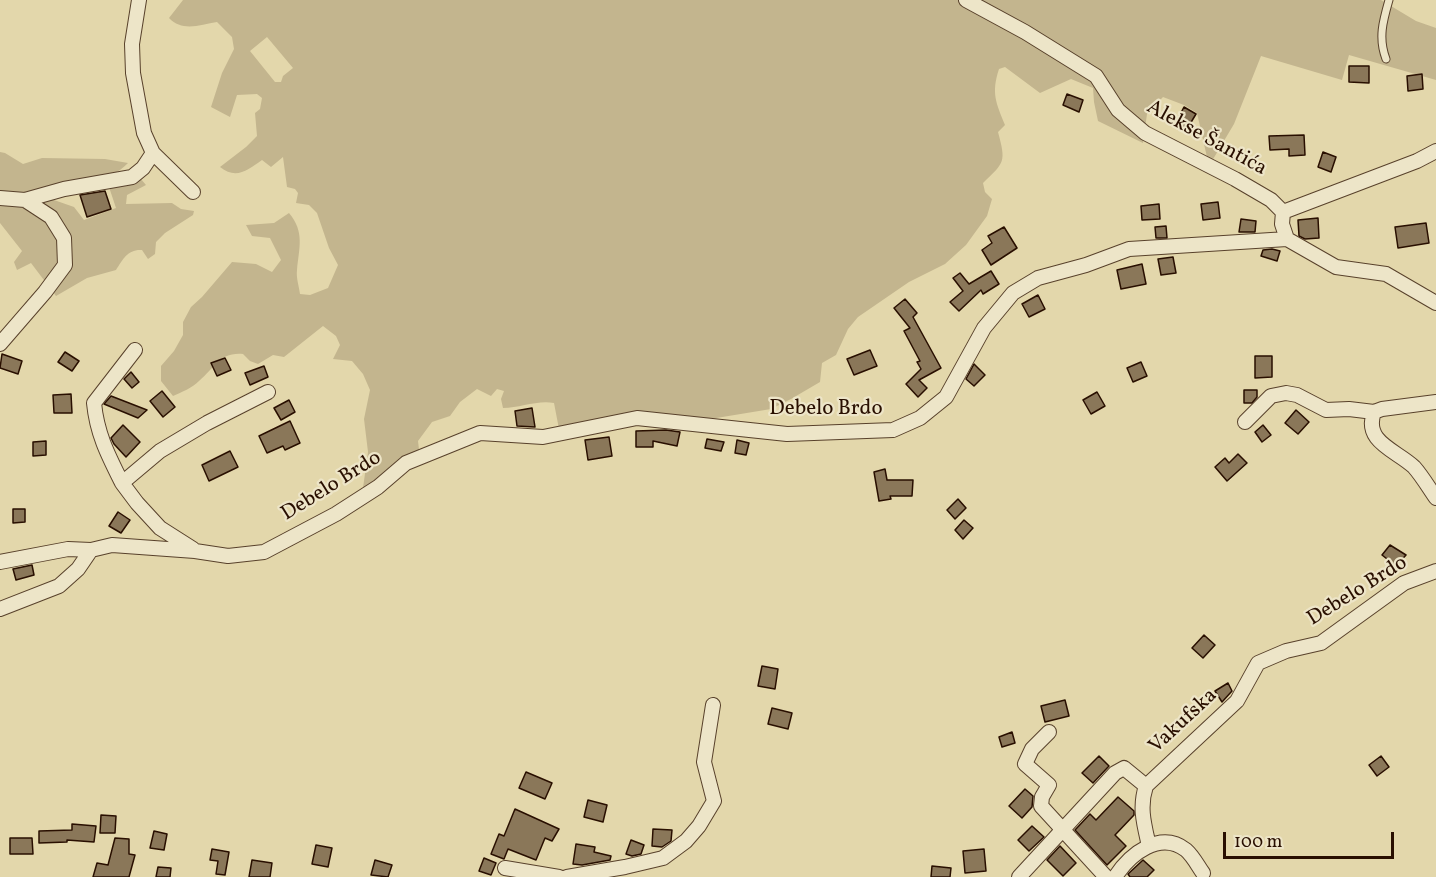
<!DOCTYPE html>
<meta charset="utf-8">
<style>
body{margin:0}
#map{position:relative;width:1436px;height:877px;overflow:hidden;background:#e3d7ab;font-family:Vollkorn,serif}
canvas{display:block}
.scale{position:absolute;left:1223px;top:832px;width:171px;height:27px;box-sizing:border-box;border:3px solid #290f00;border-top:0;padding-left:8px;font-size:18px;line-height:21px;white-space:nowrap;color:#290f00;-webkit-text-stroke:4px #ede5c8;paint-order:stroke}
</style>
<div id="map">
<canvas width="1436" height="877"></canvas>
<div class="scale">100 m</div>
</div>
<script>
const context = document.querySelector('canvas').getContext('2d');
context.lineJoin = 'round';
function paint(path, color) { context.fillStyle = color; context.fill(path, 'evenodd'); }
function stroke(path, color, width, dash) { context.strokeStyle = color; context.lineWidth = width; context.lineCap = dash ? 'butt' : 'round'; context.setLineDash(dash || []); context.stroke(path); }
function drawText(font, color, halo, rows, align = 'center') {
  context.font = font + ' Vollkorn,serif'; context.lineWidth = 4.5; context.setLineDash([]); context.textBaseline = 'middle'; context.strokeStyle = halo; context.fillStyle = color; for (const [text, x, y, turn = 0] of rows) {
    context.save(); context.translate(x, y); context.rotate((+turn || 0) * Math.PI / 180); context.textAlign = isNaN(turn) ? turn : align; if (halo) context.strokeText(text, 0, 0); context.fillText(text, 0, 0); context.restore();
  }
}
paint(new Path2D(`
 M183,0H1381L1416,21L1436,28V80L1349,55L1342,80L1261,56L1234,124L1209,166L1197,113L1184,105L1163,97L1147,114L1143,143L1098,121L1094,102L1093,88L1071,79L1040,93L1005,67L999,69C991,93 996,103 1005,125L998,132C1006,162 1005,162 983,183L985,192L992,199L987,216L966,245L945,264L909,282L858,317L848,329L836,355L822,363L820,382L791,399L771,409L692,422L559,429L554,403C537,400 520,408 503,408L501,399L504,391L497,389L491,396L477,389L460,402L450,416L432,422L418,441L420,458L378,487L363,488L368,452L364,419L370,390L363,374L352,361L333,359L340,345L336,336L323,326L284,357L273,355L258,364L250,361L243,354C219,352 215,368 199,381C192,388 182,392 173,396L161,381V366L174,351L183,335V322L191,307L202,297L232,262L256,264L272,272L281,260L270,238L252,236L246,225L274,223L289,213C305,232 299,248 297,270C296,278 299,286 300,294L310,295L328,288L338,265L329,248L317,213L309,205L296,203L298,193L295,189L287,187L283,157L271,167L262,160C248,170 236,180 220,167L246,147L257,136L255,113L260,109L262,98L257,94L237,95L230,117L211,107L222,73L234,49L232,37L217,22C200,25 182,32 169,18ZM267,37L293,68L283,76L281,82H275L250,51Z
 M0,152L5,153L23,164L42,158L105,159L128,163C109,183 77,184 51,189L54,200L74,207L84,220L116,208L108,184L140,178L146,185L127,195L126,204L172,203L181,209L194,211L193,215L165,233L156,242L155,254L148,259L142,250C128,249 123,259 116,270L87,278L56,296L31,263L17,270L14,262L22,251L0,223Z`), '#c3b58e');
const building = new Path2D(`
 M1349,66H1369V83L1349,82Z
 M1422,74L1423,89L1408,91L1407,76Z
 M1067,94L1083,100L1079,112L1063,105Z
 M1184,107L1196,114L1187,129L1176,122Z
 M1304,135L1305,155L1289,156V149L1270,150L1269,136Z
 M1323,152L1336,157L1331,172L1318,167Z
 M105,191L111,209L87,217L80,195Z
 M1218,202L1220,218L1203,220L1201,204Z
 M1159,204L1160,219L1142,220L1141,206Z
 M1318,218L1319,238L1305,239L1299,236L1298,220Z
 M1241,219L1256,221L1255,232H1239Z
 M1426,223L1429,243L1398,248L1395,227Z
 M1166,226L1167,238H1156L1155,227Z
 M1004,227L1017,248L991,265L982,250L992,243L988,236Z
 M1272,249L1280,251L1277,261L1261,256L1263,250Z
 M1173,257L1176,273L1161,275L1158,259Z
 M1142,264L1146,284L1121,289L1117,270Z
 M991,271L999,284L983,294L981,290L959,311L950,302L963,291L953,278L960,273L969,284Z
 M1038,295L1045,309L1029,317L1022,304Z
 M905,299L917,313L913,317L941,368L919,380L927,388L918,397L906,384L921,369L917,362L920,361L904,331L910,328L894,308Z
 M870,350L877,366L854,375L847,359Z
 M65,352L79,361L72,371L58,362Z
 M2,354L22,361L18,374L0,368Z
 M1255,356H1272V377L1255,378Z
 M225,358L231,370L217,376L211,363Z
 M1141,362L1147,376L1133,382L1127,368Z
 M974,364L985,375L974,386L966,379Z
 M264,366L268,377L250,385L245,373Z
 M131,372L139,382L132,388L124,379Z
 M1244,390H1257V397L1252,403H1244Z
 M162,391L175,407L163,417L150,401Z
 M1097,392L1105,406L1091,414L1083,400Z
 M71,394L72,413H54L53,395Z
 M111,396L147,410L138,418L104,404Z
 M289,400L295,412L281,420L274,408Z
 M532,408L535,427L517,426L515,411Z
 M1296,410L1309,422L1298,434L1285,423Z
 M290,421L300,443L285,450L283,446L267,453L259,436Z
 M123,425L140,442L126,457L114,444L111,438Z
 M1263,425L1271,435L1262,442L1255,432Z
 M666,430L680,432L677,446L653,441V447H636V431Z
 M609,437L612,456L588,460L585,440Z
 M707,439L724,442L721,451L705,448Z
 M737,440L749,443L746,455L735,453Z
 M46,441V455L33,456V442Z
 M230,451L238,467L209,481L202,465Z
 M1238,454L1247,463L1227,481L1215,467L1225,458L1229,463Z
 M885,469L887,480H913L912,496H890L891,499L879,501L874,472Z
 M958,499L966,508L955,519L947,510Z
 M13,509H25V522L13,523Z
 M118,512L130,520L121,533L109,526Z
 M964,520L973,528L963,539L955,530Z
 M1390,545L1406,555L1396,566L1382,555Z
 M32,565L34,575L16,580L13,569Z
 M1204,635L1215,645L1203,658L1192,648Z
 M762,666L778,669L775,689L758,686Z
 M1228,683L1232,691L1222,702L1215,691Z
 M1065,700L1069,716L1045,722L1041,706Z
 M772,708L792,713L788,729L768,724Z
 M1012,732L1015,743L1002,747L999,737Z
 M1099,756L1109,766L1093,783L1082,773Z
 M1381,756L1389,767L1377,776L1369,765Z
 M526,772L552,783L545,799L519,788Z
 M1025,789L1033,796L1032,807L1022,818L1009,806Z
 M1118,797L1134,811V815L1115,835L1126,846L1107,865L1075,830L1090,814L1096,820Z
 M588,800L607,805L603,822L584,817Z
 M515,809L559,829L552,841L545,838L536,860L508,849L504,859L491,854L499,834L504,836Z
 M101,815L116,816L115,833H100Z
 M72,824L96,826L94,842L67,840V842L39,843V831L72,830Z
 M1032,826L1044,837L1029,851L1018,840Z
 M653,829L672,830L671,841L662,847L652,846Z
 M154,831L167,834L164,850L150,848Z
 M10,838H32L33,854H10Z
 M115,838L129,839V854L135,855L129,877H93L97,863L108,865Z
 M631,840L644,845L641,854L632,856L626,854Z
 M576,844L595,847L594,852L611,856L610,860L582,865L573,864Z
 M316,845L332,848L328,867L312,864Z
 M1060,846L1076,863L1063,876L1047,860Z
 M212,849L229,852L225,875L216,874L218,861L210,860Z
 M984,849L986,871L965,873L963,851Z
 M484,858L496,863L491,875L479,871Z
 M252,860L272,863L270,877H249Z
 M375,860L392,865L388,877L371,875Z
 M1143,860L1154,870L1147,877H1130L1128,874Z
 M932,866L951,868L950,877H931Z
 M158,867L171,868L170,877H156Z`);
paint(building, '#8a7759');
stroke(building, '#290f00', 1.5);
const lane = new Path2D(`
 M1386,59C1378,38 1383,21 1389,0`);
const street = new Path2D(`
 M139,0L132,44L133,73L144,133L153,153L193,192
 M966,0L1025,32L1096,76L1118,110L1145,133L1235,179L1271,200L1283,212L1282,224L1287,239
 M0,198L25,200L51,217L64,238L65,265L45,292L0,344
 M25,200L64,189L132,177L143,168L153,153
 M1283,212L1417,161L1436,151
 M1436,402L1382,409L1374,412C1363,442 1396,450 1414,467C1422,476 1429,488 1436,498
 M1245,422L1271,396L1286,393L1297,395L1326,410L1349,409L1374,412
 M122,483C108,455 97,434 94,403L135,350
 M193,549L160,528L137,503L122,483L160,451L207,423L268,392
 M0,562L68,549L91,550L112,545L195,551L228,556L264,552L336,514L378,487L406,463L480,433L543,437L637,418L787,434L893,430L920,418L946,397L984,328L1013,293L1038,278L1086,265L1129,249L1287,239L1336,267L1386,274L1436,303
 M0,609L59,586L78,569L91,550
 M1049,732L1032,749L1025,764L1049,785L1042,797L1041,806L1106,877
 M1149,846C1144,824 1139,807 1146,786L1237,701L1258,663L1286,651L1321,643L1404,583L1436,571
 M505,868L559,877
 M567,877L625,867L663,858L686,841L699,826L714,801L704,762L713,705
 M1019,877L1115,773L1124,768L1146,786
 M1115,877C1130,854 1160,830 1186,850C1193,856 1198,866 1203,873`);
stroke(lane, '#58412b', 9);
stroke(street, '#58412b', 16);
stroke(lane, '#ede5c8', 7);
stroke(street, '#ede5c8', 14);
drawText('21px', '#290f00', '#ede5c8', [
 ["Alekse Šantića",1206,139,29],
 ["Debelo Brdo",826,410],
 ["Debelo Brdo",332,487,-32],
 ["Debelo Brdo",1358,592,-32],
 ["Vakufska",1184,722,-43]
]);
</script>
